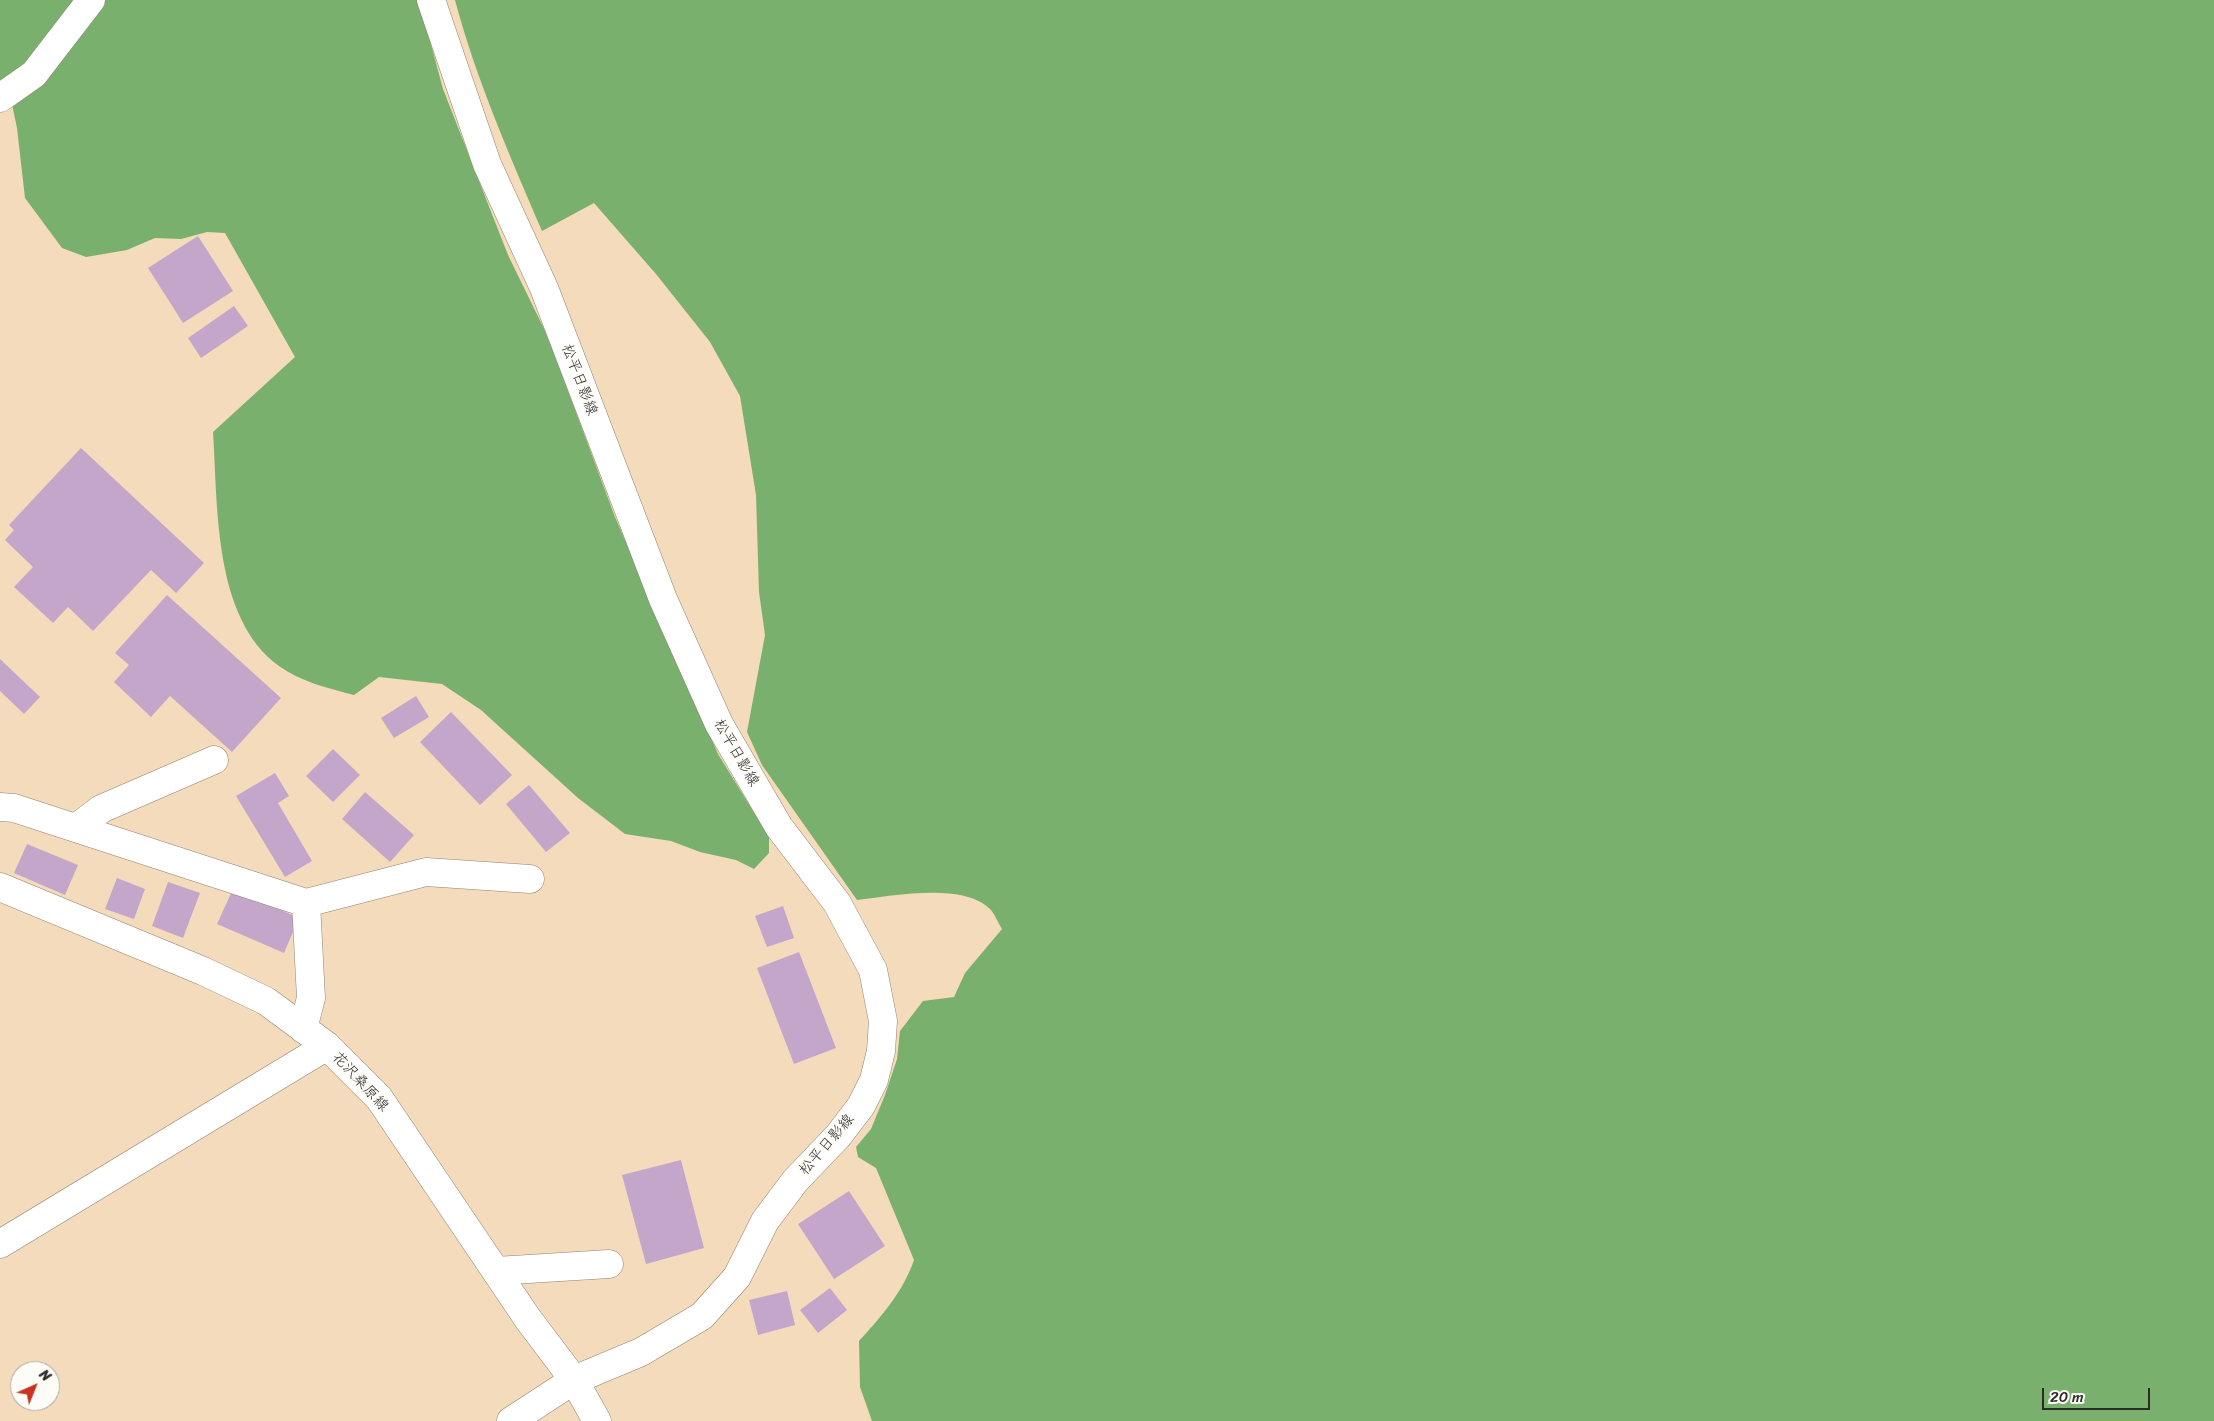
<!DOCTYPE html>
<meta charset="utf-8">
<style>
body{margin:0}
#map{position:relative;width:2214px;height:1421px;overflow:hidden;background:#f3dbbb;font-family:Sriracha,sans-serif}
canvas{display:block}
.north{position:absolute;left:10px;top:1361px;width:50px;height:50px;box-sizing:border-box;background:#fdfcf7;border:1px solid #a9a8a5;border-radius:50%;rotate:44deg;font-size:14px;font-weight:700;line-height:20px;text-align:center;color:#2b2b2b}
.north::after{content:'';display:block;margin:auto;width:18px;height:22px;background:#c8321e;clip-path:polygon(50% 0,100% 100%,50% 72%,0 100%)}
.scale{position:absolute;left:2042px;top:1388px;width:108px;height:22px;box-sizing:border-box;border:2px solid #2b2b2b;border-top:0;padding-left:6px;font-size:15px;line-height:18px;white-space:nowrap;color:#2b2b2b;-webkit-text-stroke:4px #fdfcf7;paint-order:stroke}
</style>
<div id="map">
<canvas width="2214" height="1421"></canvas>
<div class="north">N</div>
<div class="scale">20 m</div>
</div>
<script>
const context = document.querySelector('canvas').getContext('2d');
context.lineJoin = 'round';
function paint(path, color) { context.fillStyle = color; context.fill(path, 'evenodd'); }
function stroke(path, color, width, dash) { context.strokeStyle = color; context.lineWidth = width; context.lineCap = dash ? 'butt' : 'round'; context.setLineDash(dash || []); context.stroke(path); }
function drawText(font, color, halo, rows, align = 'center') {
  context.font = font + ' Sriracha,"Klee One",sans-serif'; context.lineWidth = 4; context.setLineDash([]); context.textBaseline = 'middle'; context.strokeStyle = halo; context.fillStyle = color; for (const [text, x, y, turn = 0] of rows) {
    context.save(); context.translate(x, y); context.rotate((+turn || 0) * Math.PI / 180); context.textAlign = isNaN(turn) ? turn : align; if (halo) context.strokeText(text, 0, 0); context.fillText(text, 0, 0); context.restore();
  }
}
paint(new Path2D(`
 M0,0H419L443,89L508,255L548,337L615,517L718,754L769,837V853L754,869L736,860L700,852L671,841L625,834L578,798L481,710L442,684L379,677L354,695C328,688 301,682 279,666C213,618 218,506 213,432L295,357L225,233L207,232L181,239L155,238L127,250L86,257L62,248L25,198L17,128L10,95L0,84Z
 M455,0H2214V1421H872L860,1387L859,1341C881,1317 903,1292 914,1260L876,1168L858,1157L856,1147L871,1129L885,1095L897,1059L900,1031L923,1001L954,997L965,973L1002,929C998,923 995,914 990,909C963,882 892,896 857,900L762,765L747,732L765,635L759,592L756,495L740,396L710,342L656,274L594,203L542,231C510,156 476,79 455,0Z`), '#7ab06d');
paint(new Path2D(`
 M198,236L233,291L183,323L148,268Z
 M234,306L248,326L201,358L188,338Z
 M81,448L204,563L176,593L151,570L93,631L68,607L53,623L14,587L33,567L5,540L14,530L9,525Z
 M167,595L281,698L232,752L170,696L151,717L114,682L129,665L115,653Z
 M0,659L40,697L24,714L0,691Z
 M416,696L429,717L394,738L381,718Z
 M451,712L512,775L480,805L420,742Z
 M333,749L360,775L333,802L306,776Z
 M275,773L289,796L278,803L312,861L285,877L236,796Z
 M529,785L570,833L546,852L506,804Z
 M365,792L414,835L390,862L342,819Z
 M27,844L78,865L65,895L14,873Z
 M117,878L145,889L134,919L105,909Z
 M168,882L200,893L183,938L152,926Z
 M233,889L299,918L284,953L217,924Z
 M783,906L794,938L767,947L755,916Z
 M799,952L836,1048L794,1064L757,968Z
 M681,1160L704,1248L646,1264L622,1175Z
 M849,1191L885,1246L834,1279L798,1224Z
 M830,1288L847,1310L818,1333L800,1310Z
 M787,1291L795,1325L758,1335L749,1300Z`), '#c5a6cb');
const minor = new Path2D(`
 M0,98L34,74L91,0
 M0,807L14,808L306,903
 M76,828L101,809L214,760
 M303,1029L311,998L306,903L426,872L530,879
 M0,1244L327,1046
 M496,1271L609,1264
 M511,1421L574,1380`);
const tertiary = new Path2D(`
 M431,0L487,164L544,288L663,599L719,724L779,827L837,903L873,970L883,1021L881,1051L874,1080L861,1106L838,1136L795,1181L765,1221L737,1277L702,1316L641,1352L574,1380`);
const secondary = new Path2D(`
 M0,887L203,971L266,1001L327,1046L379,1098L528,1319L574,1380L597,1421`);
stroke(minor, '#8f8373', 29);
stroke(tertiary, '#8f8373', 29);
stroke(secondary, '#8f8373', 29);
stroke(minor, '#fff', 28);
stroke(tertiary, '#fff', 28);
stroke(secondary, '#fff', 28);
drawText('15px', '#2b2b2b', '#fdfcf7', [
 ["松平日影線",579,380,69],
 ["松平日影線",736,753,60],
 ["花沢桑原線",360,1082,47],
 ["松平日影線",827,1145,-49]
]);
</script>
